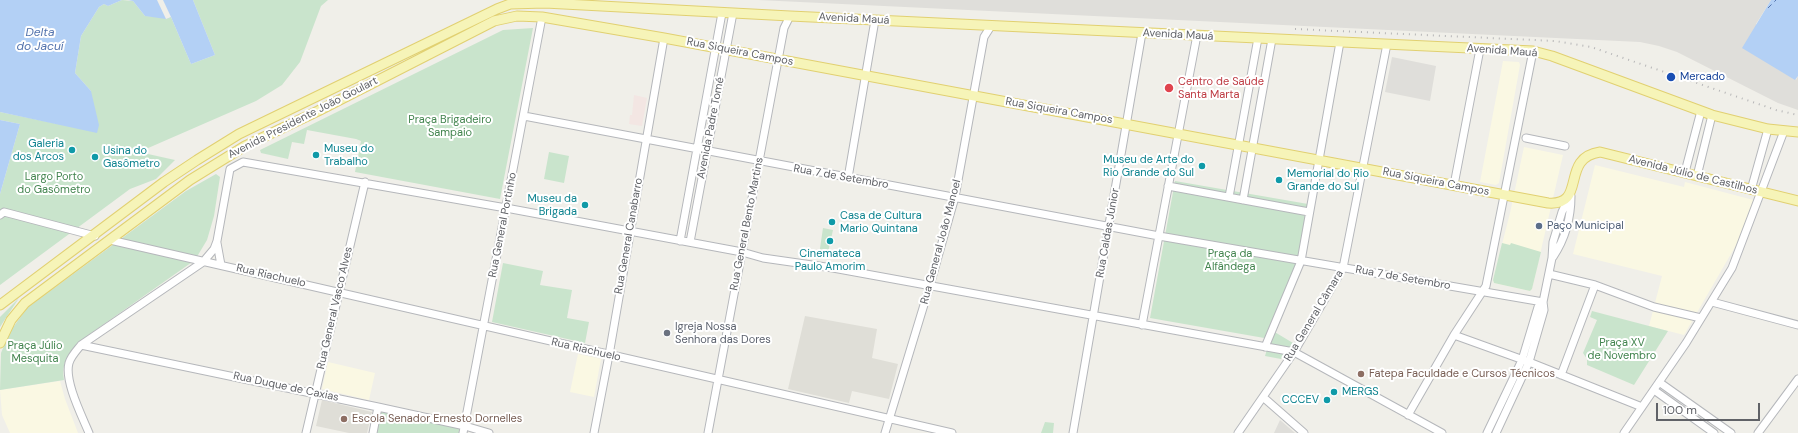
<!DOCTYPE html>
<meta charset="utf-8">
<style>
body{margin:0}
#map{position:relative;width:1798px;height:433px;overflow:hidden;background:#f0efe9;font-family:"DM Sans",sans-serif}
canvas{display:block}
.scale{position:absolute;left:1656px;top:403px;width:104px;height:18px;box-sizing:border-box;border:2px solid #606267;border-top:0;padding-left:5px;font-size:12px;line-height:14px;white-space:nowrap;color:#606267;-webkit-text-stroke:3px #fff;paint-order:stroke}
</style>
<div id="map">
<canvas width="1798" height="433"></canvas>
<div class="scale">100 m</div>
</div>
<script>
const context = document.querySelector('canvas').getContext('2d');
context.lineJoin = 'round';
function paint(path, color) { context.fillStyle = color; context.fill(path, 'evenodd'); }
function stroke(path, color, width, dash) { context.strokeStyle = color; context.lineWidth = width; context.lineCap = dash ? 'butt' : 'round'; context.setLineDash(dash || []); context.stroke(path); }
function drawText(font, color, halo, rows, align = 'center') {
  context.font = font + ' "DM Sans",sans-serif'; context.lineWidth = 4; context.setLineDash([]); context.textBaseline = 'middle'; context.strokeStyle = halo; context.fillStyle = color; for (const [text, x, y, turn = 0] of rows) {
    context.save(); context.translate(x, y); context.rotate((+turn || 0) * Math.PI / 180); context.textAlign = isNaN(turn) ? turn : align; if (halo) context.strokeText(text, 0, 0); context.fillText(text, 0, 0); context.restore();
  }
}
paint(new Path2D(`
 M1503,61L1519,62L1520,65L1499,183L1496,185L1480,182Z
 M1524,147L1563,155L1532,289L1530,291L1494,283L1493,280L1510,213Z
 M1595,165L1684,187L1685,182L1761,202L1684,335L1649,326L1662,276L1573,254Z
 M578,354L601,359L594,397L570,392Z
 M328,362L375,373L369,400L322,389Z
 M60,381L65,399L78,433H10L2,415L0,390Z`), '#faf8e3');
paint(new Path2D(`
 M758,0H1771L1756,24L1796,80L1798,76V110L1778,103L1677,52L1659,46L1640,42Z
 M1392,57L1436,66L1430,101L1385,92Z
 M1280,420L1295,433H1274Z`), '#dfdeda');
paint(new Path2D(`
 M805,316L877,329L872,358L898,364L889,399L852,391L849,403L788,389Z
 M322,400L372,412L367,433H349L316,426Z`), '#dfded7');
paint(new Path2D(`
 M634,95L647,98L642,126L629,124L630,115H632Z`), '#f3e6e3');
paint(new Path2D(`
 M122,0L133,1L145,16L171,17L191,64L215,55L193,0H328L321,6L300,62L282,85L256,101L139,152L175,160L156,179L130,189L0,285V194L20,124L0,120V112L58,124L91,91L75,73L81,36L99,7L104,4L108,6Z
 M533,28L500,199L355,172L361,141L356,139L307,130L304,144L292,142L288,159L261,153L260,150L503,30Z
 M549,152L569,156L564,183L544,179Z
 M216,174L220,177L214,216L207,240L195,260L80,341C68,352 61,364 64,380L0,390L1,353L9,333L27,308L186,191Z
 M1175,181L1308,204L1301,261L1273,331L1293,343L1281,359L1265,356L1270,339L1150,318Z
 M823,228L833,230L827,257L819,255Z
 M1502,243L1510,245L1511,243L1541,252L1532,289L1530,291L1494,283L1493,280Z
 M503,263L543,271L540,285L572,290L567,318L589,322L585,343L492,322Z
 M19,298L0,327V317Z
 M1592,311L1668,331L1634,385L1587,365V359L1583,353L1597,320L1590,317Z
 M380,410L462,428L461,433H375Z
 M1045,422L1054,423L1053,433H1041Z`), '#c9e4cc');
paint(new Path2D(`
 M0,0H122L108,6L104,4L99,7L81,36L75,73L91,91L99,125L97,133L0,112Z
 M128,0H193L215,55L191,64L171,17L166,19L145,16L133,1Z
 M1771,0H1798V76L1795,80L1742,48Z
 M0,120L20,124L0,194Z`), '#b3d0f5');
paint(new Path2D(`
 M157,0H163L171,17L166,19Z`), '#f0efe9');
stroke(new Path2D(`
 M1768,8L1776,0`), '#5474ae', 1, [5, 4]);
const minor = new Path2D(`
 M524,116L1159,236L1543,302
 M1526,138L1565,146
 M1685,172L1701,111
 M1697,176L1712,115
 M848,178L875,20
 M1454,185L1480,49
 M1168,186L1309,212
 M1751,190L1768,129
 M1229,197L1258,38
 M1243,200L1272,39
 M0,215L4,212L95,236
 M110,240L952,433
 M680,241L722,13
 M690,242L733,13
 M217,243L221,265
 M1553,257C1565,239 1571,217 1571,196
 M1549,274L1595,285L1654,307L1701,318
 M1712,302L1798,325
 M1142,325L1197,35
 M1454,335L1529,362L1642,407
 M81,345L378,407L465,426L489,433
 M1265,347L1301,261L1340,42
 M1561,375L1595,285
 M1659,382L1731,433
 M1654,390L1714,433
 M1263,397L1304,433
 M1408,415L1454,335L1486,286L1533,51
 M89,433C82,416 64,381 69,363C71,356 77,350 81,345L203,262L214,249L217,241L230,169L243,162L506,208L742,252L763,258L833,268L1294,352L1442,433
 M306,433L365,182
 M373,433L378,407
 M463,433L542,17
 M594,433L609,355L664,38
 M708,433L784,28L790,16
 M885,433L930,285L955,197L984,37L991,26
 M1073,433L1142,33
 M1238,433L1294,352L1343,268L1387,44
 M1487,433L1522,360L1538,307L1543,302
 M1496,433L1529,362L1544,310L1543,302L1552,258L1553,242L1562,212L1570,195
 M1624,433L1686,343L1732,268L1784,131
 M1758,433L1798,379`);
const major = new Path2D(`
 M0,305L164,182L197,160L239,134L497,9L510,4L545,3L790,16L1533,51L1552,56L1712,115L1768,129L1798,132
 M0,343L11,320L25,303L190,180L245,146L318,111L494,21L517,16L542,17L664,38L1548,203C1588,206 1559,158 1600,152L1798,201`);
stroke(minor, '#b5b7bb', 9);
stroke(major, '#e1d071', 11);
stroke(minor, '#fff', 7);
stroke(major, '#f6f4b8', 9);
stroke(new Path2D(`
 M1295,29L1555,41L1591,47L1776,110L1798,115`), '#b6b6b7', 2, [1, 5]);
for (const [x, y, r, color] of [
 [1671,77,5,"#1a4fb4"],
 [1169,88,5,"#e0444e"],
 [72,150,4,"#0f9aa8"],
 [316,155,4,"#0f9aa8"],
 [95,157,4,"#0f9aa8"],
 [1202,166,4,"#0f9aa8"],
 [1279,180,4,"#0f9aa8"],
 [585,205,4,"#0f9aa8"],
 [832,222,4,"#0f9aa8"],
 [1539,226,4,"#5c6f8a"],
 [830,241,4,"#0f9aa8"],
 [667,333,4,"#6b7280"],
 [1361,374,4,"#8d6e63"],
 [1334,392,4,"#0f9aa8"],
 [1327,400,4,"#0f9aa8"],
 [344,419,4,"#8d6e63"]
]) { const dot = new Path2D(); dot.arc(x, y, r, 0, 2 * Math.PI); context.fillStyle = color; context.fill(dot); stroke(dot, '#fff', 1.5); }
drawText('11px', '#606267', '#fff', [
 ["Avenida Mauá",854,19,3],
 ["Avenida Mauá",1178,35,3],
 ["Avenida Mauá",1502,51,4],
 ["Rua Siqueira Campos",740,52,11],
 ["Rua Siqueira Campos",1059,111,10],
 ["Avenida Presidente João Goulart",303,118,-27],
 ["Avenida Padre Tomé",711,128,-79],
 ["Avenida Júlio de Castilhos",1693,175,14],
 ["Rua 7 de Setembro",841,177,10],
 ["Rua Siqueira Campos",1436,182,11],
 ["Rua General Bento Martins",747,224,-79],
 ["Rua General Portinho",503,225,-79],
 ["Rua Caldas Júnior",1108,233,-80],
 ["Rua General Canabarro",629,236,-80],
 ["Rua General João Manoel",941,242,-75],
 ["Rua Riachuelo",271,276,13],
 ["Rua 7 de Setembro",1403,278,10],
 ["Rua General Vasco Alves",335,308,-77],
 ["Rua General Câmara",1314,316,-59],
 ["Rua Riachuelo",586,350,13],
 ["Rua Duque de Caxias",286,387,12]
]);
drawText('11px', '#164399', '#fff', [
 ["Mercado",1680,77]
], 'left');
drawText('11px', '#be3a42', '#fff', [
 ["Centro de Saúde",1178,82],
 ["Santa Marta",1178,95]
], 'left');
drawText('11px', '#42844e', '#fff', [
 ["Praça Brigadeiro",450,120],
 ["Sampaio",450,133],
 ["Largo Porto",54,177],
 ["do Gasômetro",54,190],
 ["Praça da",1230,254],
 ["Alfândega",1230,267],
 ["Praça XV",1622,343],
 ["de Novembro",1622,356],
 ["Praça Júlio",35,346],
 ["Mesquita",35,359]
]);
drawText('11px', '#0d838f', '#fff', [
 ["Galeria",64,144,"right"],
 ["dos Arcos",64,157,"right"],
 ["Museu do",324,149],
 ["Trabalho",324,162],
 ["Usina do",103,151],
 ["Gasômetro",103,164],
 ["Museu de Arte do",1194,160,"right"],
 ["Rio Grande do Sul",1194,173,"right"],
 ["Memorial do Rio",1287,174],
 ["Grande do Sul",1287,187],
 ["Museu da",577,199,"right"],
 ["Brigada",577,212,"right"],
 ["Casa de Cultura",840,216],
 ["Mario Quintana",840,229],
 ["Cinemateca",830,254,"center"],
 ["Paulo Amorim",830,267,"center"],
 ["MERGS",1342,392],
 ["CCCEV",1319,400,"right"]
], 'left');
drawText('11px', '#4e5e75', '#fff', [
 ["Paço Municipal",1547,226]
], 'left');
drawText('11px', '#5b616d', '#fff', [
 ["Igreja Nossa",675,327],
 ["Senhora das Dores",675,340]
], 'left');
drawText('11px', '#785e54', '#fff', [
 ["Fatepa Faculdade e Cursos Técnicos",1369,374],
 ["Escola Senador Ernesto Dornelles",352,419]
], 'left');
drawText('italic 12px', '#5474ae', '#fff', [
 ["Delta",40,33],
 ["do Jacuí",40,47]
]);
</script>
